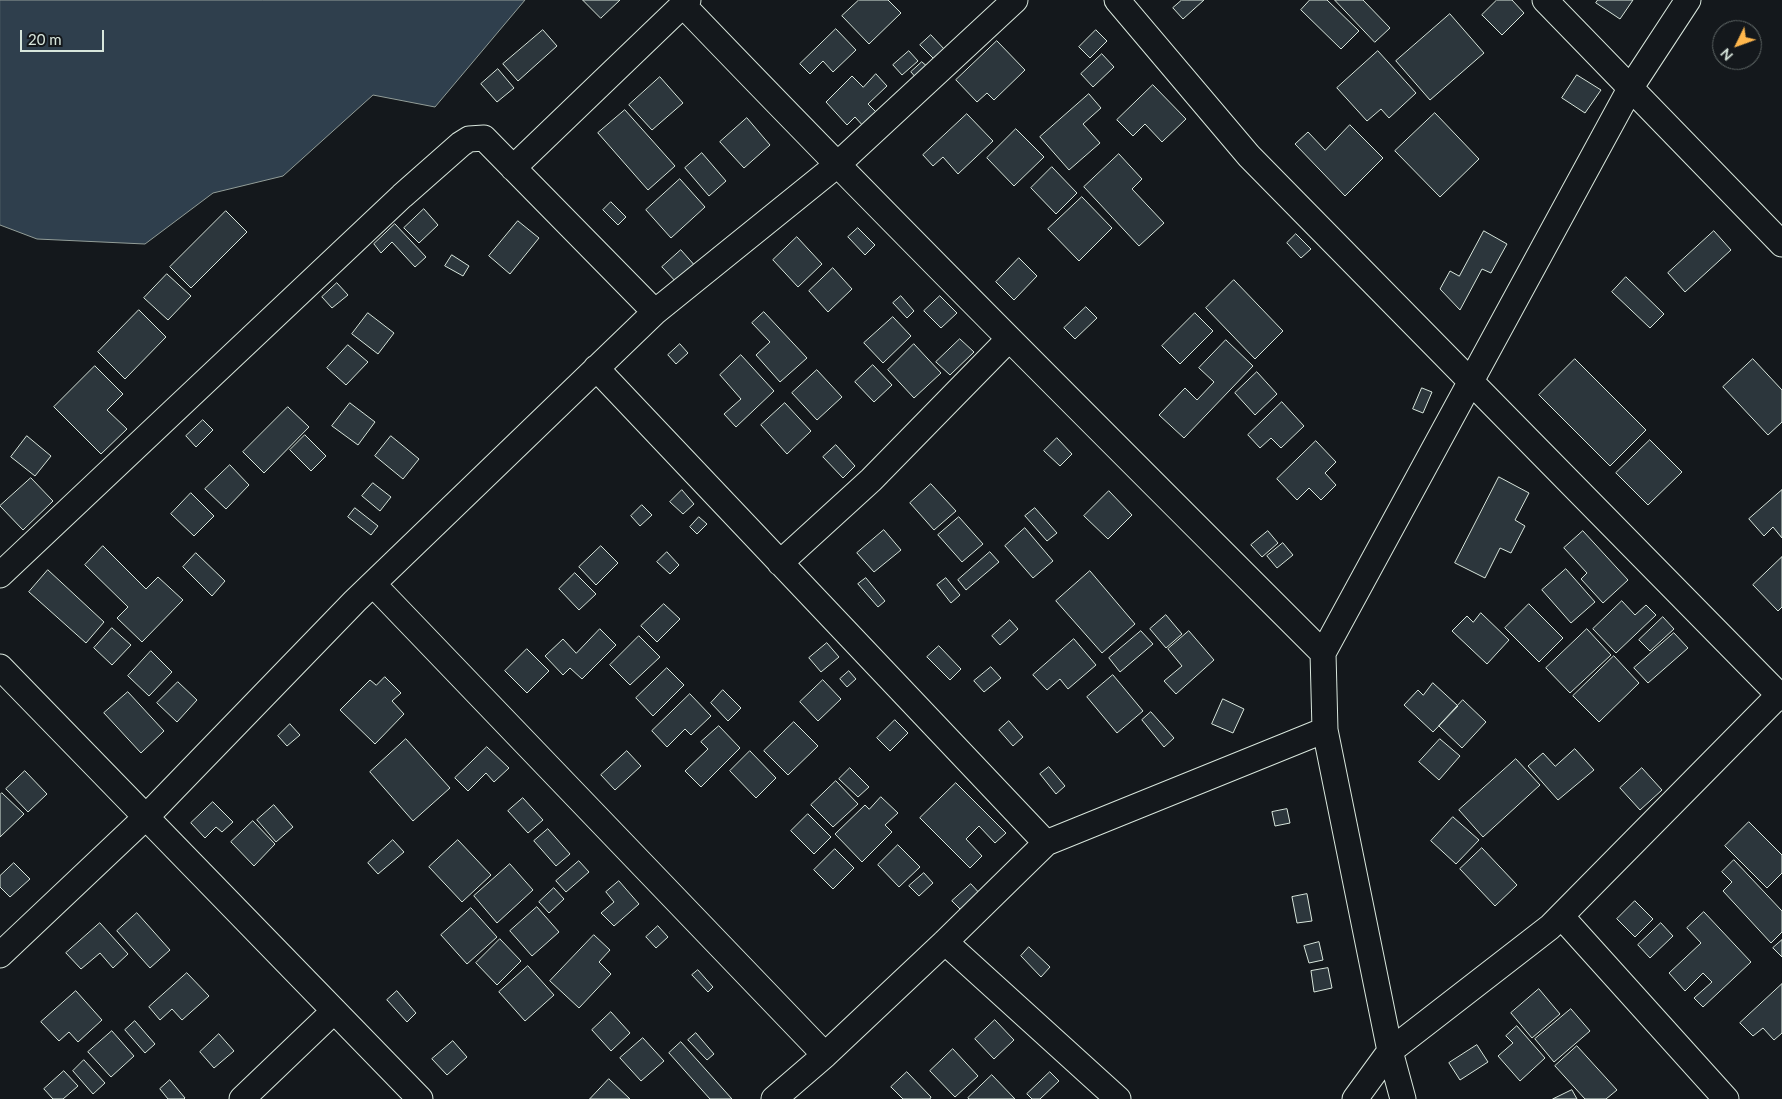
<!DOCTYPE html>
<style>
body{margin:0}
#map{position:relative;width:1782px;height:1099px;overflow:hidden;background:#14181c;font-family:Lato,sans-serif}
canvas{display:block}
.north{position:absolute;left:1712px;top:20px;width:50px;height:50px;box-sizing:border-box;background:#14181c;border:1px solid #626a69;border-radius:50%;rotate:228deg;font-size:14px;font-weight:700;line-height:20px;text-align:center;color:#d8e6dc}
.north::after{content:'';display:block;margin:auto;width:18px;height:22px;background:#ffb74d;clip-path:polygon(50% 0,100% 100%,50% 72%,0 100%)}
.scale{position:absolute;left:20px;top:30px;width:84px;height:22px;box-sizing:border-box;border:2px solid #d8e6dc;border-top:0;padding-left:6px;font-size:15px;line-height:18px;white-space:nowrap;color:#d8e6dc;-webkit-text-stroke:4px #14181c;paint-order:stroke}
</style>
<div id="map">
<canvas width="1782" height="1099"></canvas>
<div class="north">N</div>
<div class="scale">20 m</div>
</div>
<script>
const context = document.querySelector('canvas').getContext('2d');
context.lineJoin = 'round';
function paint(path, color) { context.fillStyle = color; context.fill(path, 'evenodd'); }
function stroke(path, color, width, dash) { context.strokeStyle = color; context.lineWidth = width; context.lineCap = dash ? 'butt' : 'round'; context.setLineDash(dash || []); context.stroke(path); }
const water = new Path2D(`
 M0,0H525L435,107L373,95L283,176L213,193L145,244L37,239L0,225Z`);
paint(water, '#2f3f4d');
stroke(water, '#939e99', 1);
const building = new Path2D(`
 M583,0H620L601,18Z
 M859,0H888L901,13L869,44L842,16Z
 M1182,0H1204L1183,19L1173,8Z
 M1310,0H1327L1359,31L1341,49L1301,10Z
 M1335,0H1363L1390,28L1375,42Z
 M1497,0H1512L1524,13L1502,35L1482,15Z
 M1598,0H1633L1620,19L1596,3Z
 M1450,14L1484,53L1430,100L1396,61Z
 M836,29L856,50L833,72L823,61L810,74L800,64Z
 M543,30L557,46L518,81L503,64Z
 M1096,30L1107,41L1090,58L1079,47Z
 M931,35L945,50L935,60L920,45Z
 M997,41L1025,70L994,100L987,93L977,102L956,80Z
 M909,51L918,61L902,75L893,65Z
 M1378,51L1416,93L1389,118L1381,109L1367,121L1337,88Z
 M1102,54L1114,67L1093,87L1081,74Z
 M922,62L929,68L917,79L911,72Z
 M498,69L514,88L497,102L481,84Z
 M876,74L887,86L868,104L879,115L865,128L855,117L847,125L826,102L852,76L863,87Z
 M1577,75L1601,90L1585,113L1562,98Z
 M660,77L683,103L652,130L629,105Z
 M1153,85L1186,119L1162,142L1145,124L1133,136L1117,120Z
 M1089,94L1101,108L1083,124L1100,143L1069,170L1040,137Z
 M625,110L675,166L648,190L598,133Z
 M1435,113L1479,159L1440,197L1395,151Z
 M967,114L993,141L958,174L943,157L933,166L923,155Z
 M747,118L770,145L744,168L720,142Z
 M1350,125L1383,158L1345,196L1295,144L1308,132L1325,150Z
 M1016,129L1044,157L1014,186L987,158Z
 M702,153L726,181L709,196L685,168Z
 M1119,154L1142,179L1132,189L1164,223L1139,246L1084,187Z
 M1052,167L1077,193L1056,214L1031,188Z
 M680,179L705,207L671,238L646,210Z
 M1082,197L1112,228L1079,261L1048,229Z
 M611,202L626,217L618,225L603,210Z
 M424,209L438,225L419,243L404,228Z
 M226,211L247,232L191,288L170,267Z
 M518,221L539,238L510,274L489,256Z
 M395,224L426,257L415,267L392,242L381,253L374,244Z
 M858,228L875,245L865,255L848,237Z
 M1484,231L1507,244L1491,273L1482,269L1460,310L1440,289L1450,271L1459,276Z
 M1714,231L1731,250L1685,292L1668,273Z
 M1296,234L1311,249L1301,258L1287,243Z
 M797,237L822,264L798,287L773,260Z
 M681,250L697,268L679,285L662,267Z
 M452,255L469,266L463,276L445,266Z
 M1019,258L1037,276L1014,300L996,282Z
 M833,268L852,289L828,312L809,291Z
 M167,274L191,296L168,320L144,298Z
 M1626,277L1664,314L1650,328L1612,292Z
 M1234,280L1283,331L1255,359L1206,308Z
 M337,283L348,295L332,308L322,297Z
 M901,296L914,311L907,318L893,303Z
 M940,296L957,313L941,328L924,311Z
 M1086,307L1097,318L1075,339L1064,328Z
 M139,310L166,337L125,379L98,352Z
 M764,312L807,358L780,382L756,355L770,342L752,323Z
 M368,313L394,333L378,354L352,334Z
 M1195,313L1213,331L1180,364L1162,346Z
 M893,317L911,336L883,363L864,343Z
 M960,339L974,352L950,375L936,362Z
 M1226,340L1253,366L1184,438L1159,415L1185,388L1197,400L1214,382L1199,368Z
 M680,344L688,353L676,364L668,355Z
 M914,344L941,373L914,398L888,370Z
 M348,345L368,362L346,385L327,368Z
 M741,355L774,391L736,427L724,414L741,399L720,375Z
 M1575,359L1646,430L1610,466L1539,395Z
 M1753,359L1782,390V422L1768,435L1723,387Z
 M873,365L892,385L874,402L855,382Z
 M95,366L123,394L107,410L127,429L101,454L54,407Z
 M817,370L842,397L817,420L792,393Z
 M1257,372L1277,394L1255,415L1235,393Z
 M1422,388L1432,392L1423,413L1413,409Z
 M1282,402L1304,426L1281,448L1271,438L1260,448L1248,435Z
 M350,403L375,422L358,445L332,426Z
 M785,403L811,431L787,454L761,425Z
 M288,407L309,427L264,473L243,452Z
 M203,420L213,430L196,447L186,436Z
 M305,435L326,456L311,471L290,450Z
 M27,436L51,456L35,476L11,457Z
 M391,436L419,459L403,479L375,456Z
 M1057,438L1072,454L1060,466L1044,451Z
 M1650,440L1682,472L1648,505L1616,473Z
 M1316,441L1336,462L1325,473L1336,485L1321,500L1309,488L1297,500L1277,479Z
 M836,445L855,466L843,478L823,457Z
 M230,465L249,485L226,509L205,489Z
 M1499,477L1529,493L1515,520L1525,526L1511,553L1500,548L1485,578L1455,563Z
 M31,478L53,501L23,530L0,506Z
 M373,483L391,497L380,511L362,496Z
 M931,484L956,511L934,530L910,503Z
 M682,490L694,504L683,514L670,502Z
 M1782,490V538L1773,527L1764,536L1749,519Z
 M1109,491L1132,515L1108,539L1084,516Z
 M191,493L214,516L194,536L171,514Z
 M642,505L652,515L640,526L631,516Z
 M355,508L378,526L371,535L348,517Z
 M1035,508L1057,533L1047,541L1025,516Z
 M699,517L707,524L697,534L690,527Z
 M959,517L983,544L962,562L938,535Z
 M1025,528L1053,561L1033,578L1005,546Z
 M884,530L901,550L874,572L857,553Z
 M1268,531L1278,543L1262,557L1251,545Z
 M1583,531L1628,580L1603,603L1581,579L1587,573L1564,548Z
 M1283,543L1293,555L1277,568L1267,556Z
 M103,546L146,589L158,577L183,600L142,642L117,618L128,607L85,565Z
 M601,546L618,563L596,585L579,567Z
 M667,552L679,565L670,574L657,562Z
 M990,552L999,562L966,590L958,580Z
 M196,553L225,581L212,596L183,567Z
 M1782,557V607L1778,611L1753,585Z
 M1566,569L1595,602L1571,623L1542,590Z
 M48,570L104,622L86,643L29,592Z
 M1090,571L1135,624L1102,653L1056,601Z
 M575,573L596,594L579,610L559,589Z
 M866,578L885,601L878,607L858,584Z
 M946,578L960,595L951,603L937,585Z
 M1622,601L1635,615L1646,605L1656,615L1616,653L1593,629Z
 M664,604L680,619L657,642L641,626Z
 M1529,604L1563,638L1539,662L1505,628Z
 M1481,613L1509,640L1487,664L1452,631L1467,616L1473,622Z
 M1166,615L1182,634L1166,648L1150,629Z
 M1663,617L1674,629L1650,651L1639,640Z
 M1010,620L1018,629L1000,645L992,636Z
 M112,628L131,645L112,665L94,648Z
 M600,629L616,645L582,679L570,668L563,675L545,656L563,639L576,653Z
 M1587,629L1611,655L1570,693L1546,668Z
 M1141,631L1153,644L1120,672L1109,658Z
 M1189,631L1214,660L1176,694L1164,681L1182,666L1168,649Z
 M1674,633L1688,648L1648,683L1634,668Z
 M639,636L660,657L630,685L610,665Z
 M1074,639L1096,665L1068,689L1060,679L1047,690L1033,675Z
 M827,643L839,657L821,672L809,658Z
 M939,646L961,669L950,680L927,657Z
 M527,649L549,671L527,693L505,671Z
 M151,651L172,672L149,696L128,676Z
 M1614,656L1639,683L1599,722L1573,696Z
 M991,667L1001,678L984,692L974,681Z
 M667,668L684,685L653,716L636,698Z
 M849,671L856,679L847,687L840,679Z
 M1113,675L1143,711L1117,733L1087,697Z
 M385,677L401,693L392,701L404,714L375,744L340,710L370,680L376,685Z
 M823,680L841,699L818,721L800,702Z
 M178,682L197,700L177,722L157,703Z
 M1433,683L1458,706L1433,732L1404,705L1418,690L1423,695Z
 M723,690L741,708L728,721L711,703Z
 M128,692L164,731L141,753L104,713Z
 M690,694L711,716L691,735L685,729L667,747L652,731Z
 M1223,699L1244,709L1233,733L1212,724Z
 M1463,700L1486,722L1462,748L1439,726Z
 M1151,712L1174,738L1164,747L1142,720Z
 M895,720L908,733L890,751L877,738Z
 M1009,721L1023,737L1013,746L999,730Z
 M794,722L818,746L788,775L764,751Z
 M290,724L300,735L287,746L278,736Z
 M719,726L740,748L701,787L685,771L708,749L701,742Z
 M406,739L450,788L413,821L370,772Z
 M1440,739L1460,756L1439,780L1419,762Z
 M487,747L509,768L494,782L486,773L468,791L455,778Z
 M1575,749L1594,770L1558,800L1528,766L1543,753L1555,766Z
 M627,751L641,766L615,790L601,775Z
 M750,751L776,778L756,798L730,771Z
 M1516,759L1540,785L1483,837L1459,810Z
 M1049,767L1065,786L1056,794L1040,774Z
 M850,768L869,787L858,797L839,779Z
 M1642,768L1662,790L1640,810L1620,788Z
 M25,771L47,794L28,812L6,789Z
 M836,781L858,804L833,827L811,805Z
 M956,783L1006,833L995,843L979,826L966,839L982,856L970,868L920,818Z
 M2,793L24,814L0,837V795Z
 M881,797L898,813L885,825L892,832L862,862L835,834L865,805L869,809Z
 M523,798L543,820L528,833L508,811Z
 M213,802L233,822L222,832L216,827L205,838L191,823Z
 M274,805L293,827L276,842L257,820Z
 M1287,809L1290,823L1275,826L1272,812Z
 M808,814L831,837L814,854L791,831Z
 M1453,817L1479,840L1456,864L1431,841Z
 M253,821L275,844L254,866L231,842Z
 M1749,822L1782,855V873L1767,888L1725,846Z
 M548,829L570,854L556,866L534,841Z
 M393,840L404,852L378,874L368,863Z
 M458,840L491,875L462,902L429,867Z
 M898,845L920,867L899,887L878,865Z
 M1482,848L1517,885L1495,906L1460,869Z
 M835,849L854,868L833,889L814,870Z
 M1734,860L1782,911V932L1771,943L1723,891L1732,882L1722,872Z
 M579,861L589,872L566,892L556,881Z
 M14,863L30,879L10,897L0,887V876Z
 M510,864L533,890L497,923L474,896Z
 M924,873L933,883L919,896L909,886Z
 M619,881L639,904L614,926L601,913L614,902L606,892Z
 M971,884L982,896L964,913L952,901Z
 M554,888L564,899L549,913L539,902Z
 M1307,894L1312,921L1297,923L1292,897Z
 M1635,901L1653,919L1635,937L1617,919Z
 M537,907L559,932L532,956L510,931Z
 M471,908L497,937L467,964L441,935Z
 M1704,912L1751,962L1703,1007L1694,998L1712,982L1703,973L1685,991L1669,973L1701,943L1687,928Z
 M137,913L170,950L150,968L117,931Z
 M100,923L128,954L113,968L100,953L81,969L66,953Z
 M1661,923L1673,936L1650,958L1638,945Z
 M658,926L668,937L656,948L646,937Z
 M594,935L610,950L599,962L611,974L579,1008L550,981Z
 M500,939L521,961L497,985L476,963Z
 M1782,940V957L1773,948Z
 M1319,942L1323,960L1309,963L1304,946Z
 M1029,947L1050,967L1041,977L1021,956Z
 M528,966L554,995L525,1021L499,992Z
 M1328,968L1332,988L1314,992L1311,971Z
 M698,970L713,987L708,992L692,975Z
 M187,973L209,996L182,1020L172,1009L160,1020L149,1007Z
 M1782,984V1033L1774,1040L1763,1028L1753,1036L1740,1023Z
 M1539,989L1560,1014L1532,1038L1511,1013Z
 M76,991L102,1020L78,1042L69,1032L59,1041L41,1022Z
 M397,991L416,1013L407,1022L387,1000Z
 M1571,1009L1590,1031L1554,1062L1535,1039Z
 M611,1012L630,1033L611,1051L592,1030Z
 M995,1020L1014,1040L994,1059L975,1039Z
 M135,1021L155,1044L145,1053L125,1030Z
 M1517,1026L1545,1058L1520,1081L1498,1056L1513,1043L1506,1036Z
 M112,1031L134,1056L111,1077L88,1052Z
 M696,1033L714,1054L707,1060L688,1040Z
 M219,1034L234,1051L214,1068L200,1052Z
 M643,1038L664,1061L641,1081L620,1058Z
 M453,1041L467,1057L447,1075L432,1059Z
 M681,1042L732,1099H710L669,1053Z
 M1477,1045L1488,1062L1460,1080L1449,1063Z
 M1577,1046L1617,1090L1606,1099H1585L1555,1066Z
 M953,1049L978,1076L955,1097L930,1071Z
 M84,1060L105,1083L93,1094L73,1071Z
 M64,1071L78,1086L63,1099H53L44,1089Z
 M907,1072L931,1097L930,1099H903L891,1087Z
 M1050,1072L1059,1081L1040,1099H1032L1027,1094Z
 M992,1075L1015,1099H969L968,1098Z
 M609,1079L630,1099H590Z
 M170,1080L185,1098L184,1099H168L160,1089Z
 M1572,1090L1577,1099H1553Z`);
paint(building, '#2c363c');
stroke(building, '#d8e6dc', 1);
const minor = new Path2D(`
 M1117,0L1249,156L1782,698
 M1545,0L1782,244
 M683,5C893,224 1108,438 1323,653
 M513,168L688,0
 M596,368L1046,843
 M780,563L871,480L1008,340
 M0,575L402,196L461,144L469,139L484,138L655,312
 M373,584L825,1055
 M0,667L420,1099
 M1561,916L1726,1099
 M945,942L1118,1099
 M0,955L146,817L355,601L655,312L837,165L1015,0
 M242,1099L333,1012
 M774,1099L825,1055L945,942L1046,843L1325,730
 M1355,1099L1390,1051L1550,927L1779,695
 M1403,1099L1390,1051L1325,730L1323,653L1631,87L1688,0`);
stroke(minor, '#d8e6dc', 27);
stroke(minor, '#14181c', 25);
</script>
